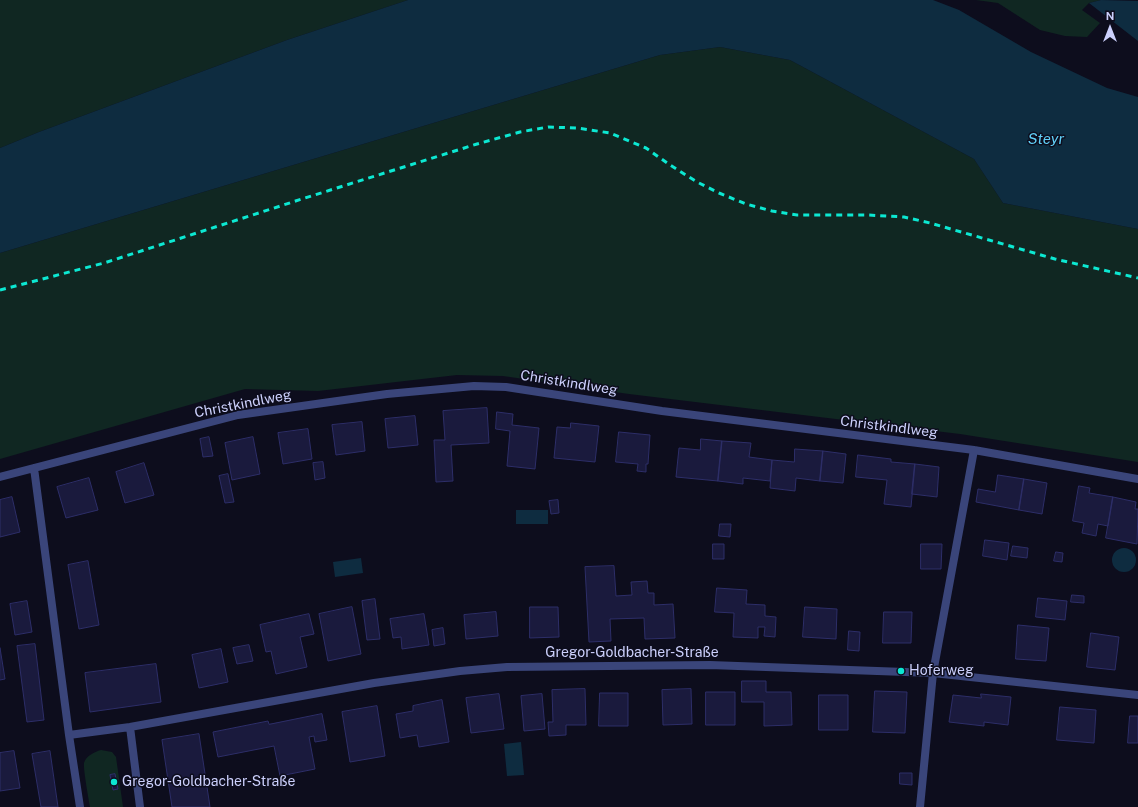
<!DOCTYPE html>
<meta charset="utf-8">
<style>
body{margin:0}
#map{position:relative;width:1138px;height:807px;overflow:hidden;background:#0d0d1d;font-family:"Public Sans",sans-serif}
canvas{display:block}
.north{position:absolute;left:1090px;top:8px;width:40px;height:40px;-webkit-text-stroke:3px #0d0d1d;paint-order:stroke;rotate:0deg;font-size:11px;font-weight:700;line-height:16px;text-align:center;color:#ccd0fc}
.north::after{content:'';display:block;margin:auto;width:14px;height:18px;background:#ccd0fc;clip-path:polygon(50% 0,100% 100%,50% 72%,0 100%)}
</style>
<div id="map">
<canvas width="1138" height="807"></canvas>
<div class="north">N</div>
</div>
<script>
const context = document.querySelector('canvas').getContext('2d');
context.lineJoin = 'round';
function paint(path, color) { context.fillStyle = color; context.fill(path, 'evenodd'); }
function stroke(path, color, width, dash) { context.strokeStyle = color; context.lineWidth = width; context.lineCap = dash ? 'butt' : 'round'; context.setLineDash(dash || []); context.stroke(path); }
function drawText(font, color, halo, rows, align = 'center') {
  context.font = font + ' "Public Sans",sans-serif'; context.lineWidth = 3; context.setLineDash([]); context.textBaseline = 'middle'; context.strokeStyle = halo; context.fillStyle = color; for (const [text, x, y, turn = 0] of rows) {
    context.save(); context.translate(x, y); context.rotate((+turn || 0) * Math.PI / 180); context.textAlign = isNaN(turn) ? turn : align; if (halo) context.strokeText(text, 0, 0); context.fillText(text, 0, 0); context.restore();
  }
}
paint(new Path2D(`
 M0,0H408L287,40L39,132L0,148Z
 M976,0H1101L1089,3L1082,10L1100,23L1087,37L1065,36L1040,30L998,3Z
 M720,47L790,60L974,159L1003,203L1138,229V462L960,434L629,394L503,376L457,375L318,391L245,389L0,459V253L660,55Z
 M101,750L112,752L116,757L123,807H90C89,801 83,768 84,763C86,756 94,752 101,750Z`), '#102722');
paint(new Path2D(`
 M408,0H933L959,10L1031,52L1107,88L1138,97V229L1003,203L974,159L790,60L720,47L660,55L0,253V148L39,132L287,40Z
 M1101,0L1138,1V41L1089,3Z
 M516,510H548V524H516Z
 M1112 560a12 12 0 1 1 24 0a12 12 0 1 1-24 0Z
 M361,558L363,573L335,577L333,562Z
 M521,742L524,775L507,776L504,744Z`), '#0e2c40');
const building = new Path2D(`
 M487,408L489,443L451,445L453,481L436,482L434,440H445L443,411Z
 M497,412L513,414L512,425L539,428L535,469L507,466L510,431L496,429Z
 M415,416L418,445L388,448L385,419Z
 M362,422L365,451L336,455L332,425Z
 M571,423L599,426L595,462L554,458L557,427L570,428Z
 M308,429L312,459L283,464L278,433Z
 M619,432L650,435L648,464H646V472L637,471L638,464L616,462Z
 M209,437L213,456L203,457L200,439Z
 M253,437L260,474L232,480L225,443Z
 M701,439L722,441L718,481L676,477L679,448L700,450Z
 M722,441L751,443L749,457L772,460L770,481L743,478V484L718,481Z
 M795,449L823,451L820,481L796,478L795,491L770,488L772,460L794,462Z
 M823,451L846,454L843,483L820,481Z
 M858,455L891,459V462L915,464L911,507L884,504L887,480L856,477Z
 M323,462L325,478L315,480L313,463Z
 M144,463L154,495L125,503L116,472Z
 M915,464L939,467L937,497L912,494Z
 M228,474L234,502L225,503L219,476Z
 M998,475L1024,479L1019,510L976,502L978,489L995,492Z
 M89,478L98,510L66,518L57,487Z
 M1024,479L1047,483L1042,514L1019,510Z
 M1079,486L1090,488L1089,493L1113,497L1108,526L1098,524L1096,536L1082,533L1084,523L1073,521Z
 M12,497L20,532L0,537V500Z
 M1113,497L1136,502L1135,509H1138L1137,544L1106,538Z
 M558,500L559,513L551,514L549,501Z
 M720,524H731L730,537L719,536Z
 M985,540L1009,543L1007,560L983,556Z
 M713,544H724V559H713Z
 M921,544H942L941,569H921Z
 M1013,546L1028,548L1027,558L1011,556Z
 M1056,552L1063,553L1062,562L1054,561Z
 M88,561L99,625L79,629L68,565Z
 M614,566L616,596L632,595L631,582L647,581L648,593H654V605L673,604L675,638L645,639L644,618L610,619L611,641L589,642L585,567Z
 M717,588L747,590L746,604L765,605V616L776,617L775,637L764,636L765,627H758V638L733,637L734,613L715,612Z
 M1072,595L1084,596V603L1071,602Z
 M1038,598L1067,601L1065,620L1036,617Z
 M375,599L380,639L367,640L362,601Z
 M27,601L32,632L15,635L10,604Z
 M352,607L361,654L328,661L319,614Z
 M530,607H558L559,637L530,638Z
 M805,607L837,609L836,639L803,637Z
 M496,612L498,636L466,639L464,615Z
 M884,612H912L911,643H883Z
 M309,614L314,634L300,637L307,667L276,674L271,651L266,652L260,625Z
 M424,614L429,645L402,649L401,637L393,638L390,619Z
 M1018,625L1049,628L1046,661L1016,659Z
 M443,628L445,644L434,646L432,630Z
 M849,631L860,632L859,651L848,650Z
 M1091,633L1119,637L1115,670L1087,667Z
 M35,644L44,720L27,722L17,646Z
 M249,645L253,661L237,664L233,648Z
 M0,648L5,679L0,680Z
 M221,649L228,682L199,688L192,655Z
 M156,664L161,702L90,712L85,673Z
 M742,681H766V692H791L792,725L764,726V702H742Z
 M585,689L586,725H566V735L549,736L548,722H553L552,690Z
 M691,689L692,724L663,725L662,690Z
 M875,691L907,692L905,733L873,732Z
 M706,692H735V725H706Z
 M600,693H628V726H599Z
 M499,694L504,729L471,733L466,698Z
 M542,694L545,729L524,731L521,696Z
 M981,694L1011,697L1008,725L984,722V726L949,722L953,695L981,698Z
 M819,695H848V730H819Z
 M442,700L449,742L419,747L417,735L400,738L396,714L413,711V706Z
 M377,706L385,756L350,762L342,712Z
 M1060,707L1096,710L1094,743L1057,740Z
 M322,714L327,740L315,742L314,736L309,737L315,769L280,776L274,746L218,757L213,732L268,721L269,724Z
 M1130,716H1138V743H1128Z
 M199,734L210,807H172L162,740Z
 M14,751L20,788L0,791V753Z
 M50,751L58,807H41L32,754Z
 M900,773H912V785L900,784Z
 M115,774L118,789L113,790L110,775Z`);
paint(building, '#1a1a3d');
stroke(building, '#2d2e68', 1);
stroke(new Path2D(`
 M34,468L69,735L80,807
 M0,477L238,415L387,394L474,386L506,387L662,411L974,450L1138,479
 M130,727L140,807
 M69,735L130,727L374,683L460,671L507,667L710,665L933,673L1138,695
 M920,807L933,673L974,450`), '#3a457a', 8);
stroke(new Path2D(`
 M0,290L104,263L305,198L477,144L520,132L548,127L577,128L610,133L646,148L670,165L697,182L719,193L746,204L772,211L797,215H868L904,217L930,223L1055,259L1138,278`), '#0ce8d2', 3, [6, 5]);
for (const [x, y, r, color] of [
 [901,671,4,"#0ce8d2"],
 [114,782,4,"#0ce8d2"]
]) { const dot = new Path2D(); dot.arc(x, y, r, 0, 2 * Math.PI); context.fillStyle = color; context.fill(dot); stroke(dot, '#0d0d1d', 1.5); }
drawText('14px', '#ccd0fc', '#0d0d1d', [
 ["Christkindlweg",569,383,9],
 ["Christkindlweg",243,404,-11],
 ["Christkindlweg",889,427,7],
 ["Gregor-Goldbacher-Straße",632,653]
]);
drawText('14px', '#ccd0fc', '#0d0d1d', [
 ["Hoferweg",909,671],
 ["Gregor-Goldbacher-Straße",122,782]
], 'left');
drawText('italic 15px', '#60cff7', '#0d0d1d', [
 ["Steyr",1046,139]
]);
</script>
